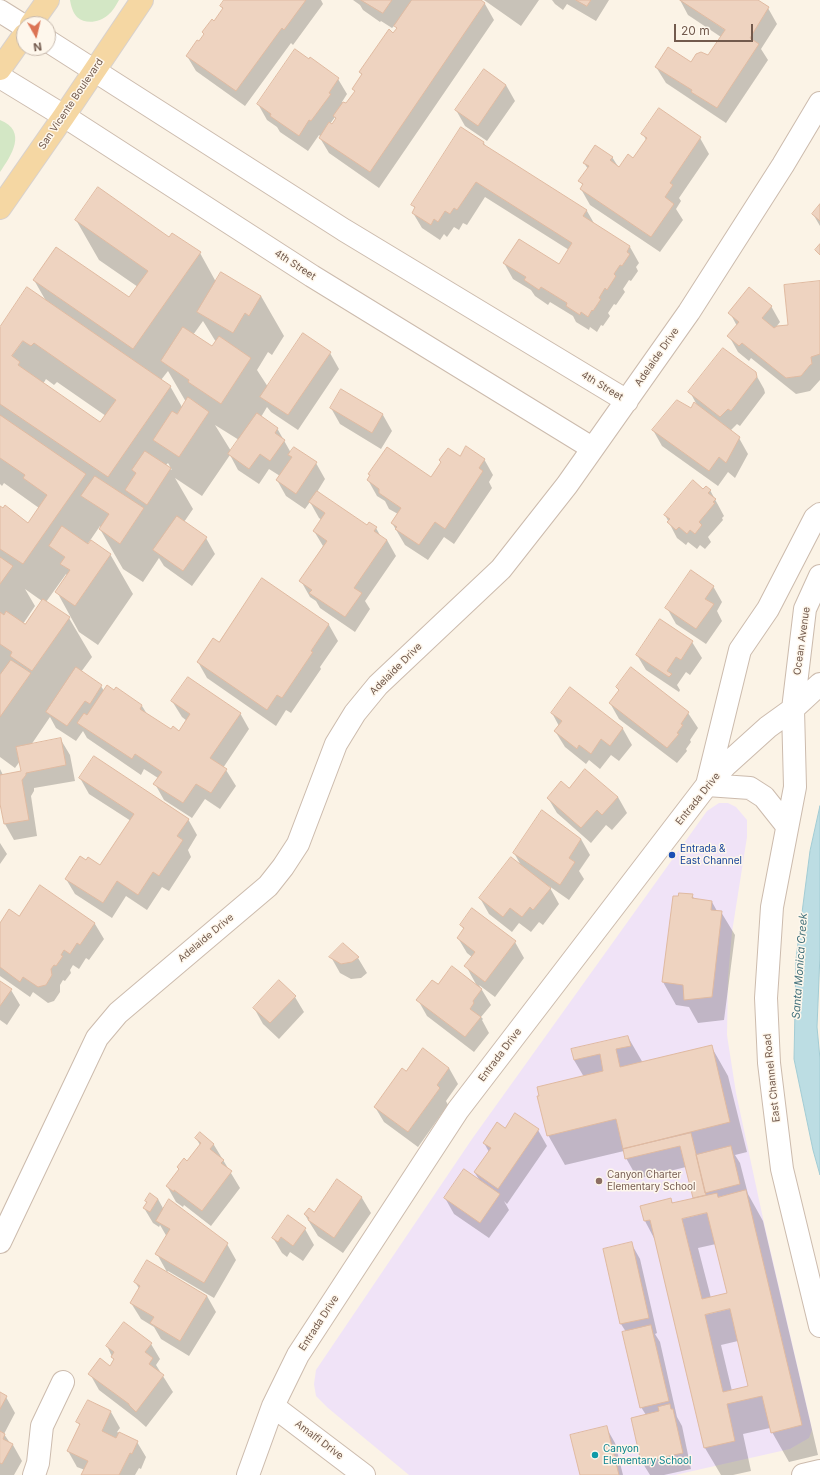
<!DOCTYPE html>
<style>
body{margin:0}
#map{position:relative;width:820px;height:1475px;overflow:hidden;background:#fbf3e6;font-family:Inter,sans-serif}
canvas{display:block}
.north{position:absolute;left:16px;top:16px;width:40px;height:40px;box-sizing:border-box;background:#fef7ec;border:1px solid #c6b8ac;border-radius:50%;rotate:172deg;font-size:11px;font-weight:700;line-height:16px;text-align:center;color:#725a4d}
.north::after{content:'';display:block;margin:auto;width:14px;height:18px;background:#dc7454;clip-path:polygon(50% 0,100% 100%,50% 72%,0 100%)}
.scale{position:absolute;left:674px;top:24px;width:79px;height:18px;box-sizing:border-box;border:2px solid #725a4d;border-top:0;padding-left:5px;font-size:12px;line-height:14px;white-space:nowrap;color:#725a4d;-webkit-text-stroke:3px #fef7ec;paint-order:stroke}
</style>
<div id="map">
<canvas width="820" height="1475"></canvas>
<div class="north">N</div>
<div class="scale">20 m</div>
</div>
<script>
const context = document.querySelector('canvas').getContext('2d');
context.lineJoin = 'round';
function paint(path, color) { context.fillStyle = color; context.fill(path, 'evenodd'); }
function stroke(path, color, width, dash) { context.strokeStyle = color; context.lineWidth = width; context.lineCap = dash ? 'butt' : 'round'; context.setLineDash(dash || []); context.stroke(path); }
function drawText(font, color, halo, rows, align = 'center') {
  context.font = font + ' Inter,sans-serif'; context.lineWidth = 3; context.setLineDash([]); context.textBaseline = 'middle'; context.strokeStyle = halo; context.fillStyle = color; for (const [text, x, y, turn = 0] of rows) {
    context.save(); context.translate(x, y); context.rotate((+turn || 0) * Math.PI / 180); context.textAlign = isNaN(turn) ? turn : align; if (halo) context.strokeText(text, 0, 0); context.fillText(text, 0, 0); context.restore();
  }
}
paint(new Path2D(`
 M719,803H728L736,807L747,820V837L732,932L728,977L727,1035L736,1093L764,1223L810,1420L812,1430L809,1438L790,1449L675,1475H409L328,1408L316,1396L314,1384L316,1370L472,1139L707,811Z`), '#f0e3f7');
paint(new Path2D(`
 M70,0H119C116,5 113,11 108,15C100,22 86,25 77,17C73,13 71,6 70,0Z
 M0,120C28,131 11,156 0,172Z`), '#d3e7c5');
const water = new Path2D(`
 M820,806V954L817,1027L820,1059V1175L813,1150L794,1059L796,959L810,851Z`);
paint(water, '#bcdde3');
stroke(water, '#a3ccd4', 1);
paint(new Path2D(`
 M226,0H321L323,4L293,45L291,43L245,106L196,71L187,56L199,43L223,10L221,6Z
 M353,0H479L485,4L494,20L379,188L329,153L320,138L321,137L319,135L308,151L280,132L277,127L267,120L258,104L338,79L347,94L342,102L346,105L355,92L354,89L362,76L360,72L397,29L395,25L392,28L381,21L380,22L363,10L360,5ZM335,117L336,120L332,125L330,124Z
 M484,0H539L521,26Z
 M552,0H609L596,21L567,4L563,10L555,4Z
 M680,0H756L768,8L777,24L761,49L768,60L726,123L666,83L656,67L691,63L709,56L721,37L688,15Z
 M485,70L506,85L515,101L487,141L465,126L456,110Z
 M461,129L484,143L486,147L587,211L595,225L630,247L639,263L636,267L638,271L631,281L629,280L623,289L625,292L616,305L614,304L608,313L610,316L603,326L601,325L597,332L590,327L589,330L576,322L573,316L550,302L548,305L535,296L531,290L513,279L504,263L559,265L569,250L485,197L467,225L463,223L459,230L454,227L447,237L444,234L440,240L422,228L413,213L415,209L413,205Z
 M643,134L700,138L709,154L679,198L681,201L676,209L683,220L660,252L590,205L581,189L583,186L580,181L588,169L584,163L612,157L619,168L633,159L646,140Z
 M820,206V226L813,214Z
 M76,220L170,239L200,253L216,282L261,296L284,336L272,355L268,352L257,370L268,387L330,353L339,369L298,430L271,412L267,407L261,417L277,428L291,453L316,463L325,479L317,492L367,526L376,528L381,537L387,540L396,556L365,601L370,609L355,632L320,608L316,601L310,597L301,581L323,546L314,531L322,520L319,518L310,502L305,509L286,496L277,480L280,476L269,469L259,484L238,470L230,455L202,496L175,478L193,509L184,522L206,538L215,554L192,586L164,566L159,558L143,582L123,569L100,529V526L87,545L110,554L133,594L98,645L79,632L57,592L68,577L66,574L46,602L69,618L92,657L81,672L101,686L104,691H114L116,689L142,706L147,714L171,731L179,732L187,721L182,717L172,701L240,713L249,729L223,768L226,770L236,786L220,809L205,799L192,818L164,800L155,784L158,778L144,769L141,775L87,738L83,731L76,741L56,728L50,717L31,745L61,740L70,755L75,781L34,788V791L31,796L37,836L14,840L5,824L1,802L0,803V769L3,775L22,771L20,761L15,768L0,757V507L28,524L39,508L4,483L2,486L0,484V329L46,301L34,280L129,299L138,287L99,260ZM203,321L216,342L213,347L193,335ZM168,371L186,402L182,407L170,386L161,380ZM46,379L54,385L57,382L106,416L101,424L43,384ZM215,425L239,440L231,451ZM168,463L172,470L165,466ZM25,589L42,601L25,626L23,624L35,606Z
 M820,282V380L810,391L796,394L751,358L749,361L738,352L729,336L737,326L730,313L771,306L780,322L776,327L789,325Z
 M755,373L764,389L765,393L740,426L737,424L730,431L739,438L748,454L735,478L728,472L718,486L662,446L653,430L698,407L690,392Z
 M342,391L383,415L392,431L381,449L340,424L331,408Z
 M460,457L484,459L493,475L489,482L492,488L454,544L444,537L428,560L405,545L392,523L398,514L389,509L385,501L377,496L368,480L431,479L442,463L440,460Z
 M710,490L724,516L722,518L723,520L708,537L711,542L705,549L700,545L697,549L688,542L686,545L677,538L665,515Z
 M262,580L329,625L338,641L320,667L321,669L291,713L286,710L276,726L207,678L198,662L219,643Z
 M713,586L722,602L717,611L722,621L706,644L676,624L667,608Z
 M660,620L692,642L702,658L690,675L686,672L677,685L680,690L679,692L646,670L637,655Z
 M570,688L623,729L632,745L619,761L611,755L600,769L589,760L586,764L565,747L555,731L559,726L552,713Z
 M620,691L688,713L698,728L690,740L691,742L686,749L687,751L677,763L619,719L610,703Z
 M80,778L188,819L197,835L188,850L191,857L169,891L162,887L147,910L126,896L112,918L75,894L66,879L101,867L131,821L89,794Z
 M569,790L618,797L627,813L612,830L606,825L591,843L557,813L548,798Z
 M581,839L590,855L579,871L584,879L569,900L549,886L559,904L543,925L539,922L531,932L519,923L512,932L489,914L480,898L522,867L514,853Z
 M0,843L7,854L0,864Z
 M692,895L695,900L712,902L717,911L721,912L735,935L724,1020L698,1023L689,1007L676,1005L663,982Z
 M20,917L95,924L104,939L89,960L86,958L79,969L73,965L70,970L71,973L65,981L63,980L60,985V992L54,1001L48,1003L33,992L30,997L0,976V925Z
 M461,925L515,942L524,958L495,997L479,985L491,1005L481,1017L483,1019L482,1020L489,1033L474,1052L427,1016L418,1000L438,986H477L466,966L472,957L467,953L458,938L464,930Z
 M331,957L358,958L367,973L361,978L351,979L340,973Z
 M0,982L11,990L20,1005L7,1025L0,1020Z
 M295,997L304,1012L279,1039L263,1024L254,1008Z
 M628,1037L643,1063L711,1046L728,1076L747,1152L735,1155L740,1163L748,1194L763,1221L818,1455L789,1462L772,1432L770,1428L743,1434L751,1471L733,1475H721L705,1448L655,1240L645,1221L671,1199L673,1204L694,1199L686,1167L641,1178L638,1173L635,1174L626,1158L624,1151L565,1165L548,1135L584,1077L574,1060ZM716,1244L728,1293L711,1298L698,1248ZM738,1341L749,1387L732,1391L721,1345Z
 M449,1068L458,1084L446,1101L448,1105L418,1147L384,1122L375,1107L406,1072Z
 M505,1129L538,1130L547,1146L507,1204L504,1201L509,1210L489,1238L454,1214L445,1198L480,1181L475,1173L489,1152L484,1143Z
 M200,1134L214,1145L240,1188L211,1226L184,1205L183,1207L176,1202L167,1186L179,1170L178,1167L187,1162L200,1145L196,1138Z
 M338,1181L362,1198L371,1213L343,1253L318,1236L305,1215L315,1213Z
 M158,1199L164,1210L227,1244L236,1260L214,1298L168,1271L167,1272L157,1254L167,1237L160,1225L159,1227L153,1223L144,1208L147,1203L146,1201Z
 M288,1217L305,1229L314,1245L303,1261L290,1252L287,1257L282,1253L273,1238Z
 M631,1243L640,1259L657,1333L655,1334L660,1342L677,1417L682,1426L691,1469L664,1475H650L642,1462L632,1419L646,1415L641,1407L626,1332L621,1324L604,1249Z
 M135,1282L207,1296L216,1312L189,1356L161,1339L154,1327L141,1319L131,1303L140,1290Z
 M151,1344L160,1359L156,1365L173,1392L146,1427L137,1419L99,1390L90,1374L110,1367L114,1361L107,1346Z
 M0,1394L6,1397L15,1413L4,1434L10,1443L13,1445L22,1461L14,1475H0Z
 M111,1412L120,1428L117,1432L137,1442L146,1457L141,1469L139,1468L135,1475H82L85,1470L77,1467L68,1451L80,1427L78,1422Z
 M606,1427L615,1443L623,1475H581Z`), '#0003');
const building = new Path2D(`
 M224,0H306L284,30L282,28L236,91L186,56L197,40L199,41L204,34L202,32L212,19L214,21L223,8L220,6Z
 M361,0H392L383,13Z
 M412,0H481L485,3L370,172L319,138L329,122L332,124L336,118L333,116L343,102L346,103L355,91L352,89L362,74L359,72L389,29L393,33L397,28L394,26Z
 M576,0H591L587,6Z
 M680,0H758L769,7L750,38L759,44L717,108L691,92L692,90L655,67L668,47L691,62L696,54L701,52L708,55L725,30Z
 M295,49L309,59L310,57L339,78L329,93L331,94L311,121L309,120L299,136L270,116L271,114L257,104Z
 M484,69L506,85L478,126L455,110Z
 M659,108L701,137L670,183L673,185L665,197L674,204L651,237L580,189L583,184L578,181L589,166L583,163L595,145L613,157L610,160L619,167L628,154L633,158L647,138L641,134Z
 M461,127L484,142L483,144L587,210L583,216L630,246L627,252L630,254L622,266L620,265L614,274L616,276L607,290L605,288L599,298L601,299L593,311L592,310L588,317L581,312L580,315L566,306L567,303L541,287L539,290L524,280L526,277L503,263L519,239L559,264L572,243L476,182L457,210L454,208L450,214L445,211L438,222L434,219L431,225L412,213L415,207L411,205Z
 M98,187L169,237L172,233L201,252L133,349L33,280L56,247L129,297L148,271L75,220Z
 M820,204V221L812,214Z
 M820,244V255L815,250Z
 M221,272L261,296L249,316L245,313L233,333L197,312Z
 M820,281V354L811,357L812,364L810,365L801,376L786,378L742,343L739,346L727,336L739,322L728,313L749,287L772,306L762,318L774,328L777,326L788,325L784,285Z
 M27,287L171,386L108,477L0,404V327ZM23,341L31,346L34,343L116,400L100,422L18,365L20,362L12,356Z
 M183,327L212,346L219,336L251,358L221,404L188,382L189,380L161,361Z
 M303,333L331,352L288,415L260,397Z
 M723,348L756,372L757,377L731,411L728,409L720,417L688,392Z
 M341,389L383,414L372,433L330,408Z
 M188,397L209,412L179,457L153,440L172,411L177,414Z
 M677,400L691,408L694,402L740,437L726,463L719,457L709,471L652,430Z
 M257,413L278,428L275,433L285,440L270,461L260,454L249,469L228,454Z
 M0,415L86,474L23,564L0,549V506L3,508L5,505L28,523L47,495L23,478L25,475L0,458Z
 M466,446L485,459L479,468L483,471L445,529L435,522L419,545L395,529L397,527L391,523L401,508L379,493V489L367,480L370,475L368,474L387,447L431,477L441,462L439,460L448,448L460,456Z
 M294,447L317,462L296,494L276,480L292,457L288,455Z
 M145,451L171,468L147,505L125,490L136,473L132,470Z
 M95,476L144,508L120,544L99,529L109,514L81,496Z
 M693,480L703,489L706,486L711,490L708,493L716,499L713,502L715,503L699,522L702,525L695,534L690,530L687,534L679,527L676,530L667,522L670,519L664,515Z
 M317,491L367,525L369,522L377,527L374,531L387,540L354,588L362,593L345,617L309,593L312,590L299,581L327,541L313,531L325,513L309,502Z
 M177,516L207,537L183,571L153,550Z
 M62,526L88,544L91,540L111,554L75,606L55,592L70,570L60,564L65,557L49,546Z
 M0,557L13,566L0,584Z
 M691,570L714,586L705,599L714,604L696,629L665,608Z
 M262,578L329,624L311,651L313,652L282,698L277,695L267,710L197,662L213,638L219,642Z
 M43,599L70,617L32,671L10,656L12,652L0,644V612L4,615L6,611L25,624Z
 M660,619L693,641L681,660L676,657L667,671L672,674L669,677L636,655Z
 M11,660L31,673L0,717V675Z
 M76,667L102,685L90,704L85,701L67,726L46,712Z
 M631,667L689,712L681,724L683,725L677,733L679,734L667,748L609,703L619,690L616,687Z
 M188,677L241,713L210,758L227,769L211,793L196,784L183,803L153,784L162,772L135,754L132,759L77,723L84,713L87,715L107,685L114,690L116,687L142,705L140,709L171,729L173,726L179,731L190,714L171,701Z
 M570,687L623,728L610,746L601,739L591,754L579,745L577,749L554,731L562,721L551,713Z
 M61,738L66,765L26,773V775L22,780L29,820L4,824L0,804V775L21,771L16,747Z
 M94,756L189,819L177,836L183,840L159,876L153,872L138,895L117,881L103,903L65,879L80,856L86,860L88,857L100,865L134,814L79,778Z
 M585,769L618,797L602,815L597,810L581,828L547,798L561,781L569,788Z
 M542,810L581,839L569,858L575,862L560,885L513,853Z
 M511,857L551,888L533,910L530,907L522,917L510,908L503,917L479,898Z
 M40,885L95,923L80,945L77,943L70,954L64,950L61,955L63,956L56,966L54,965L51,969L52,975L46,985L38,987L23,977L20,982L0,967V923L9,909L19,916Z
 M679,893L693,894L692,898L712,901L711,910L722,911L712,997L684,1000L683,985L662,982L673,896H678Z
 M472,908L516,941L485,982L464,966L475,952L457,938L464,928L460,925Z
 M343,943L359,957L352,962L341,964L329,957Z
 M452,966L482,989L473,1001L474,1003L470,1009L481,1017L465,1037L416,1000L432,980L438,984Z
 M279,980L296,996L270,1023L253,1008Z
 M0,981L12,989L0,1006Z
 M628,1036L631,1046L616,1049L620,1067L712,1045L730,1122L623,1149L616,1119L547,1136L537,1096H539L537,1087L603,1071L600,1054L574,1060L571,1049Z
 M423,1048L449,1068L437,1085L440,1088L408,1132L374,1107L402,1068L406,1071Z
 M515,1113L539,1129L498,1189L474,1172L491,1148L483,1143L497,1122L505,1128Z
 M200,1132L214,1144L210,1149L224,1160L221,1163L232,1171L202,1211L174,1190V1192L166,1186L179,1169L177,1167L184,1158L187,1161L201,1143L195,1138Z
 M691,1133L706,1195L693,1198L680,1146L625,1159L623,1149Z
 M731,1146L740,1184L705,1193L696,1155Z
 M464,1169L500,1194L480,1223L444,1198Z
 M337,1179L362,1197L334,1238L308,1220L309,1218L304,1214L309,1208L314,1212Z
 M746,1190L802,1425L771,1433L762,1396L727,1404L735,1441L704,1448L650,1220L644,1221L640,1206L671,1198L672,1203L717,1193L718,1197ZM707,1213L727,1293L702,1299L682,1219ZM730,1309L748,1386L723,1392L705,1315Z
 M150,1193L158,1199L150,1212L143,1208L147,1202L145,1201Z
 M169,1199L228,1243L204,1283L155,1254L170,1229L156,1221Z
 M288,1215L306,1228L293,1246L281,1237L278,1242L272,1238Z
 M632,1242L649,1318L620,1324L603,1249Z
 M147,1260L207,1296L180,1341L150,1323L154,1317L130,1303L140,1286L134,1282Z
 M124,1322L152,1343L145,1352L153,1358L149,1364L164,1375L136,1412L129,1405V1404L88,1374L100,1358L110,1366L114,1359L111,1357L114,1352L106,1346Z
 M651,1325L669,1401L640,1408L622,1332Z
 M0,1392L7,1396L0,1409Z
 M88,1400L111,1411L102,1431L116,1438L119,1432L138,1441L132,1454L130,1453L119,1475H81L88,1461L67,1451L80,1424L76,1422Z
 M670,1404L671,1409H673L683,1453L641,1462L631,1418L659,1411L658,1407Z
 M607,1426L619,1475H580L570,1435Z
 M0,1431L5,1434L3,1439L13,1444L2,1464L0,1463Z`);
paint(building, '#eed3c0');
stroke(building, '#e0baa1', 1);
const minor = new Path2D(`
 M0,11L24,26
 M48,41L344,230L627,401
 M0,77L64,116L312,276L592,448
 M820,576L805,609L793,709L795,787L772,907L766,998L769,1063L782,1169L820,1326
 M787,826L764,797L750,788L707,785L740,650L768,609L815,518L820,514
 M0,1242L97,1038L118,1013L268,886L283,867L298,844L336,744L355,713L378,685L501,569L567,485L689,312L783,165L820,103
 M273,1406L364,1475
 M34,1475L38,1463L42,1426L63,1382
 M248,1475L273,1406L298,1355L458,1110L707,785L727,764L768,727L793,709L820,684
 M803,1475L820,1471`);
const major = new Path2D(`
 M31,24L48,0
 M0,69L24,35
 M0,208L64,116L142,0`);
stroke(minor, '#ccbbad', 24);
stroke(major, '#d8d1cd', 24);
stroke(minor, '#fff', 22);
stroke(major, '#f5d7a3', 22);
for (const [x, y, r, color] of [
 [672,855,4,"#1a4fb4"],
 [599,1181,4,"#8d6e63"],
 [595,1455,4,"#0f9aa8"]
]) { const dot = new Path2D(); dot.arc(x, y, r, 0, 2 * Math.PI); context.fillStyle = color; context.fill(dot); stroke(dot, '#fef7ec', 1.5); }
drawText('10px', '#725a4d', '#fef7ec', [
 ["San Vicente Boulevard",71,104,-56],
 ["4th Street",295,265,33],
 ["Adelaide Drive",657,357,-55],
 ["4th Street",602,386,31],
 ["Ocean Avenue",802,641,-82],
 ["Adelaide Drive",396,669,-45],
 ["Entrada Drive",698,799,-51],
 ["Adelaide Drive",206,938,-40],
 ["Entrada Drive",500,1055,-53],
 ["East Channel Road",772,1078,-96],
 ["Entrada Drive",319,1323,-57],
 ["Amalfi Drive",319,1440,37]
]);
drawText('10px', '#164399', '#fef7ec', [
 ["Entrada &",680,849],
 ["East Channel",680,861]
], 'left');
drawText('10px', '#785e54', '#fef7ec', [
 ["Canyon Charter",607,1175],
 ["Elementary School",607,1187]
], 'left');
drawText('10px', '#0d838f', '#fef7ec', [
 ["Canyon",603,1449],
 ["Elementary School",603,1461]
], 'left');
drawText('italic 11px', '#45737d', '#fef7ec', [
 ["Santa Monica Creek",800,966,-86]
]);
</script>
